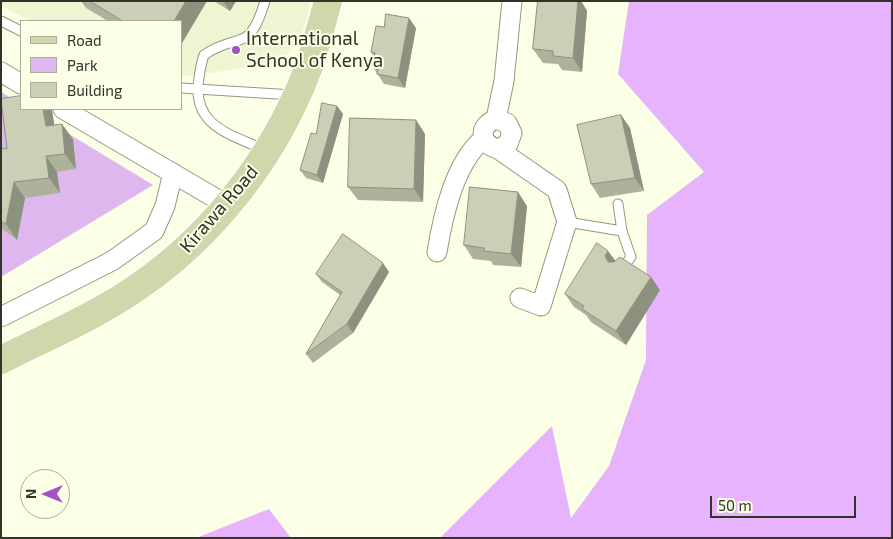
<!DOCTYPE html>
<style>
body{margin:0}
#map{position:relative;width:893px;height:539px;overflow:hidden;background:#faffe5;font-family:"Exo 2",sans-serif}
canvas{display:block}
.frame{position:absolute;inset:0;border:2px solid #32342a;pointer-events:none}
.legend{position:absolute;left:20px;top:20px;width:162px;height:90px;box-sizing:border-box;background:#faffe5;border:1px solid #aaae9a;margin:0;padding:6px 9px;list-style:none;font-size:15px;color:#32342a}
.legend li{display:flex;align-items:center;gap:10px;height:25px}
.legend b{width:25px;border:1px solid #aaae9a}
.north{position:absolute;left:20px;top:469px;width:50px;height:50px;box-sizing:border-box;background:#faffe5;border:1px solid #aaae9a;border-radius:50%;rotate:270deg;font-size:14px;font-weight:700;line-height:20px;text-align:center;color:#32342a}
.north::after{content:'';display:block;margin:auto;width:18px;height:22px;background:#a352c1;clip-path:polygon(50% 0,100% 100%,50% 72%,0 100%)}
.scale{position:absolute;left:710px;top:496px;width:146px;height:22px;box-sizing:border-box;border:2px solid #32342a;border-top:0;padding-left:6px;font-size:15px;line-height:18px;white-space:nowrap;color:#32342a;-webkit-text-stroke:4px #faffe5;paint-order:stroke}
</style>
<div id="map">
<canvas width="893" height="539"></canvas>
<div class="frame"></div>
<ul class="legend">
<li><b style="height:6px;background:#d0d7aa"></b>Road</li>
<li><b style="height:14px;background:#deb7ef"></b>Park</li>
<li><b style="height:14px;background:#cacfb6"></b>Building</li>
</ul>
<div class="north">N</div>
<div class="scale">50 m</div>
</div>
<script>
const context = document.querySelector('canvas').getContext('2d');
context.lineJoin = 'round';
function paint(path, color) { context.fillStyle = color; context.fill(path, 'evenodd'); }
function stroke(path, color, width, dash) { context.strokeStyle = color; context.lineWidth = width; context.lineCap = dash ? 'butt' : 'round'; context.setLineDash(dash || []); context.stroke(path); }
function drawText(font, color, halo, rows, align = 'center') {
  context.font = font + ' "Exo 2",sans-serif'; context.lineWidth = 4; context.setLineDash([]); context.textBaseline = 'middle'; context.strokeStyle = halo; context.fillStyle = color; for (const [text, x, y, turn = 0] of rows) {
    context.save(); context.translate(x, y); context.rotate((+turn || 0) * Math.PI / 180); context.textAlign = isNaN(turn) ? turn : align; if (halo) context.strokeText(text, 0, 0); context.fillText(text, 0, 0); context.restore();
  }
}
paint(new Path2D(`
 M1,1H311L301,38L279,63L188,76L181,74V21H30L1,5Z`), '#eef5d3');
paint(new Path2D(`
 M1,92L21,104V109H28L153,185L1,277Z`), '#deb7ef');
paint(new Path2D(`
 M629,1H892V538H440L552,426L571,518L609,466L646,360L647,215L704,172L618,74Z
 M269,509L291,538H196Z`), '#e7b3fc');
const service = new Path2D(`
 M265,1C249,55 239,31 204,55C201,63 200,71 199,78C191,126 230,134 265,150
 M1,21L21,31
 M181,88L293,95
 M618,204L622,231
 M567,222L622,231L631,257L621,270`);
const minor = new Path2D(`
 M1,72L21,84
 M63,109L227,205
 M496,119L504,81L512,1
 M498,149L508,144L512,133L507,123L496,119C478,126 479,144 498,149L557,190L567,222L541,306L520,298
 M437,252C443,216 454,164 483,139
 M1,317L112,261L154,231L165,206L173,173`);
const primary = new Path2D(`
 M1,360C48,336 99,315 142,284C208,238 264,169 297,95C311,66 319,33 328,1`);
stroke(service, '#939880', 11);
stroke(minor, '#939880', 21);
stroke(primary, '#fff', 30);
stroke(service, '#fff', 9);
stroke(minor, '#fff', 19);
stroke(primary, '#d0d7aa', 28);
paint(new Path2D(`
 M81,1H207L181,21H108L86,8Z
 M214,1H236L230,11Z
 M538,1H581L587,11L582,72L562,70L558,64L543,63L533,49Z
 M384,27L416,28L405,88L384,84L373,67L374,57L371,52Z
 M337,106L343,114L323,183L306,178L300,170L316,134Z
 M21,109H51L54,125L73,139L76,169L57,172L60,193L25,198L17,240L1,228V148L7,149Z
 M621,115L630,128L644,191L600,198L591,184Z
 M416,120L425,134L423,202L358,200L348,187Z
 M527,206L521,267L493,265L491,261L473,259L464,245Z
 M616,261L660,290L626,345L591,322L586,315L574,307L565,294Z
 M389,272L353,333L313,363L306,354L340,295L322,282L316,274Z`), '#aeb29d');
paint(new Path2D(`
 M186,1H207L181,45V21H174Z
 M223,1H236L230,11Z
 M578,1H581L587,11L582,72L573,58Z
 M409,18L416,28L405,88L398,78Z
 M337,106L343,114L323,183L317,175Z
 M43,109H51L52,110L57,141L46,126Z
 M621,115L630,128L644,191L635,178Z
 M416,120L425,134L423,202L414,189Z
 M62,124L73,139L76,169L65,154Z
 M46,156L57,172L60,193L49,178Z
 M14,182L25,198L17,240L6,224Z
 M518,192L527,206L521,267L511,254Z
 M608,251L618,264L608,262L605,256Z
 M383,263L389,272L353,333L347,324Z
 M651,277L660,290L626,345L616,331Z`), '#8d917f');
const building = new Path2D(`
 M90,1H186L174,21H123Z
 M538,1H578L573,58L553,56V51L533,49Z
 M386,14L409,18L398,78L377,74L378,69L373,67L375,53L371,52L376,26L384,27Z
 M21,96V109H43L46,126L62,124L65,154L46,156L49,178L14,182L6,224L1,221V148L7,149L1,99Z
 M322,103L337,106L317,175L300,170L311,133L316,134Z
 M621,115L635,178L591,184L577,125Z
 M350,118L416,120L414,189L348,187Z
 M470,187L518,192L511,254L484,251V248L464,245Z
 M343,234L383,263L347,324L306,354L342,292L316,274Z
 M597,243L608,251L605,256L608,262H614L620,257L651,277L616,331L582,309L584,306L565,294Z`);
paint(building, '#cacfb6');
stroke(building, '#8d917f', 1);
for (const [x, y, r, color] of [
 [236,50,5,"#a352c1"]
]) { const dot = new Path2D(); dot.arc(x, y, r, 0, 2 * Math.PI); context.fillStyle = color; context.fill(dot); stroke(dot, '#faffe5', 2); }
drawText('19px', '#32342a', '#faffe5', [
 ["International",246,39],
 ["School of Kenya",246,61]
], 'left');
drawText('19px', '#32342a', '#faffe5', [
 ["Kirawa Road",219,209,-49]
]);
</script>
